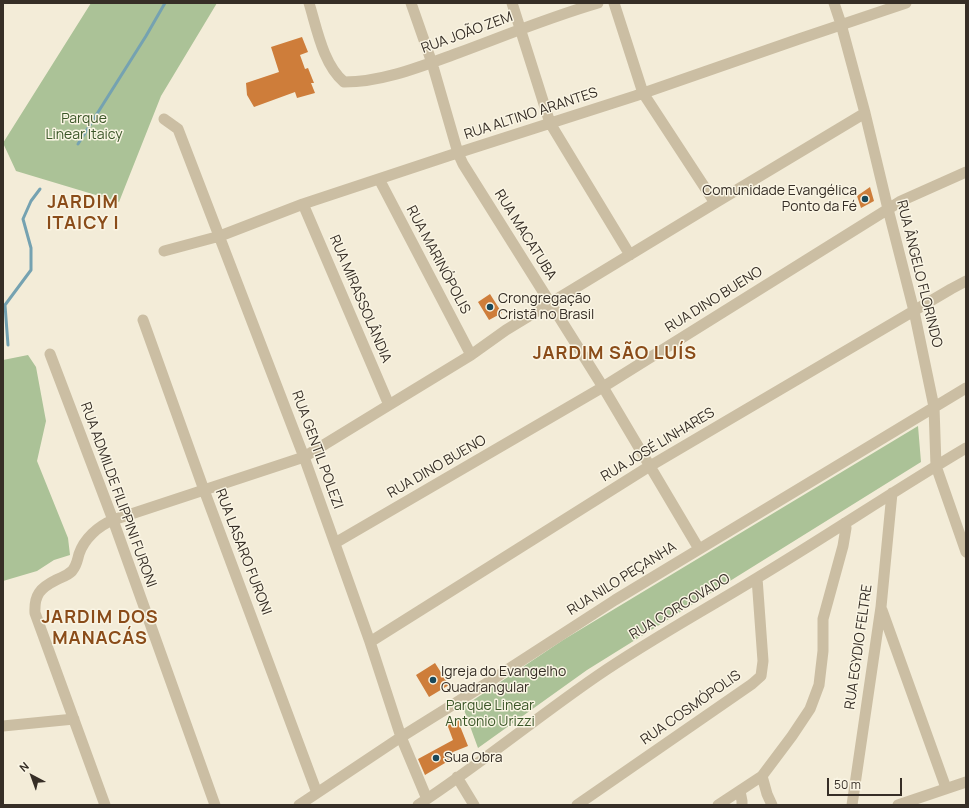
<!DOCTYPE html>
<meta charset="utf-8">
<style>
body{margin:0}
#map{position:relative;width:969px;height:808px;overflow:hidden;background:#f3ecd8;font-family:Manrope,sans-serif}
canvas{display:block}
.frame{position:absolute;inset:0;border:4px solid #362e26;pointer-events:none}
.north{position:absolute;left:12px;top:756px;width:40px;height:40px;-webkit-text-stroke:3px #faf5e4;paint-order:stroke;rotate:319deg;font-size:11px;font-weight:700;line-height:16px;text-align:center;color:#362e26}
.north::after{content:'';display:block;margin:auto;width:14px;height:18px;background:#362e26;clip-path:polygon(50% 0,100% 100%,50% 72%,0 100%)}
.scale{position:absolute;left:827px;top:778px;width:75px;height:18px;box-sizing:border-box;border:2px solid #362e26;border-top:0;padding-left:5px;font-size:12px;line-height:14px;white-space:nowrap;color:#362e26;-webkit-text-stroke:3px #faf5e4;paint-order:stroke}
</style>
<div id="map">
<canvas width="969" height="808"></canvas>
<div class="frame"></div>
<div class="north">N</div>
<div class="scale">50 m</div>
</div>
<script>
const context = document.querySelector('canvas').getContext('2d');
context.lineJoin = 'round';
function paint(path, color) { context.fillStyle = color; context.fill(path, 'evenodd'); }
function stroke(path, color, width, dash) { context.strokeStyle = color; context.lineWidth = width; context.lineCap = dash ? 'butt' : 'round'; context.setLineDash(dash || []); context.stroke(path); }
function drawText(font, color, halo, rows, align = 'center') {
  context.font = font + ' Manrope,sans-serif'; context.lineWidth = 3; context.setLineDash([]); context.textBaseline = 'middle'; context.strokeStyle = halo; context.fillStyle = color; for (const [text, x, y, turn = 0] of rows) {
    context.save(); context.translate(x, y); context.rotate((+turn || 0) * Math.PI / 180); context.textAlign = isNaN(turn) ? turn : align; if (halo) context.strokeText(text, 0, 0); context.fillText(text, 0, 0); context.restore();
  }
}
paint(new Path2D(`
 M91,3H217L161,96L119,202L16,171L3,143Z
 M28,355L36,367L46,421L37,461L68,538L70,555L54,560L37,571L3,581V360Z
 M918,426L921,462L587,670L478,748L463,707L563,640Z`), '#abc297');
stroke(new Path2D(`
 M78,144L146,36L165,3
 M8,345L5,305L31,270V248L23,219L31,201L40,189`), '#75a2b1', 3);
paint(new Path2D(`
 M302,37L308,52L300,55L305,69L308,68L314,83H311L315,93L297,98L295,92L254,107L247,95L246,83L279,72L271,47Z
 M870,187L874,201L861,208L857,196Z
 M490,294L502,313L489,320L478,302Z
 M435,663L449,685L429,697L416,675Z
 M460,718V726L468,746L453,752L455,757L425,775L418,759L453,740L447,724Z`), '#ce7d3a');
stroke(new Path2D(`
 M309,3C317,29 323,64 344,82C383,82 422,66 458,53C504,36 550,17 598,3
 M411,3L432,63L458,153L463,164L603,387L699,549
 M512,3L550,123L630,255
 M614,3L643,93L715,203
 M834,3L841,24L865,113L888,209L914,311L934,407L936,466L966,552
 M164,119L178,129L304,457L370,642L401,737L427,799
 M379,179L471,355
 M303,204L389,405
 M164,251L220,236L303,204L451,155L635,96L799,39L906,3
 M143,320L204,490L317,793
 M50,354L113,520L215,805
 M335,543L603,387L901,201L966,172
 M882,610L946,788
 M370,642L645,469L951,289L966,281
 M3,726L74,719
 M762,776L767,794L772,805
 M457,777L474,805
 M740,791L742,801V805
 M105,805L35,613C34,595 40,588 56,580C62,577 67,576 72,571C77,565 77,561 79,554C84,539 98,526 113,520L304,457L389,405L471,355L506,330L715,203L865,113
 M299,805L401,737L470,694L615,600L966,388
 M418,805C479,765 536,718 597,676C648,641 703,611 757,578C827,536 895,490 966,448
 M577,805L752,684L761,676L763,661L757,578
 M718,805L762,776L792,736L810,709L819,685L823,651V619L843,546L846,528L845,523
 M852,805L881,607L892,493
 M898,805L966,782`), '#cbbea3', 11);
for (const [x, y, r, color] of [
 [865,199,4,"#19485a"],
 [490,307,4,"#19485a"],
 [433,680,4,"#19485a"],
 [436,758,4,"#19485a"]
]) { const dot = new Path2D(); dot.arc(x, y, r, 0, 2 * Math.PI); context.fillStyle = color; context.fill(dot); stroke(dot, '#faf5e4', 1.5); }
drawText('14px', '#362e26', '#faf5e4', [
 ["RUA JOÃO ZEM",467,33,-20],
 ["RUA ALTINO ARANTES",531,114,-18],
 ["RUA MACATUBA",525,235,58],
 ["RUA MARINÓPOLIS",438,260,62],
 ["RUA ÂNGELO FLORINDO",919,274,76],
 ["RUA MIRASSOLÂNDIA",360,299,67],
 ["RUA DINO BUENO",714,300,-32],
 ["RUA JOSÉ LINHARES",658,445,-31],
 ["RUA GENTIL POLEZI",317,450,70],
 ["RUA DINO BUENO",437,467,-30],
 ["RUA ADMILDE FILIPPINI FURONI",118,495,70],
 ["RUA LASARO FURONI",243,552,69],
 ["RUA NILO PEÇANHA",622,579,-32],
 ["RUA CORCOVADO",680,607,-31],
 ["RUA EGYDIO FELTRE",859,647,-82],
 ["RUA COSMÓPOLIS",691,708,-35]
]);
drawText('14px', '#3b5628', '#faf5e4', [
 ["Parque",84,119],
 ["Linear Itaicy",84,135],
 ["Parque Linear",490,706],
 ["Antonio Urizzi",490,722]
]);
drawText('14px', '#362e26', '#faf5e4', [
 ["Comunidade Evangélica",857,191,"right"],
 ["Ponto da Fé",857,207,"right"],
 ["Crongregação",498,299],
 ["Cristã no Brasil",498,315],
 ["Igreja do Evangelho",441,672],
 ["Quadrangular",441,688],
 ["Sua Obra",444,758]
], 'left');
context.letterSpacing = '1px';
drawText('bold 18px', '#8a4c19', '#faf5e4', [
 ["JARDIM",83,203],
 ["ITAICY I",83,224],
 ["JARDIM SÃO LUÍS",615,354],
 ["JARDIM DOS",100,618],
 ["MANACÁS",100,639]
]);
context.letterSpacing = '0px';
</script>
